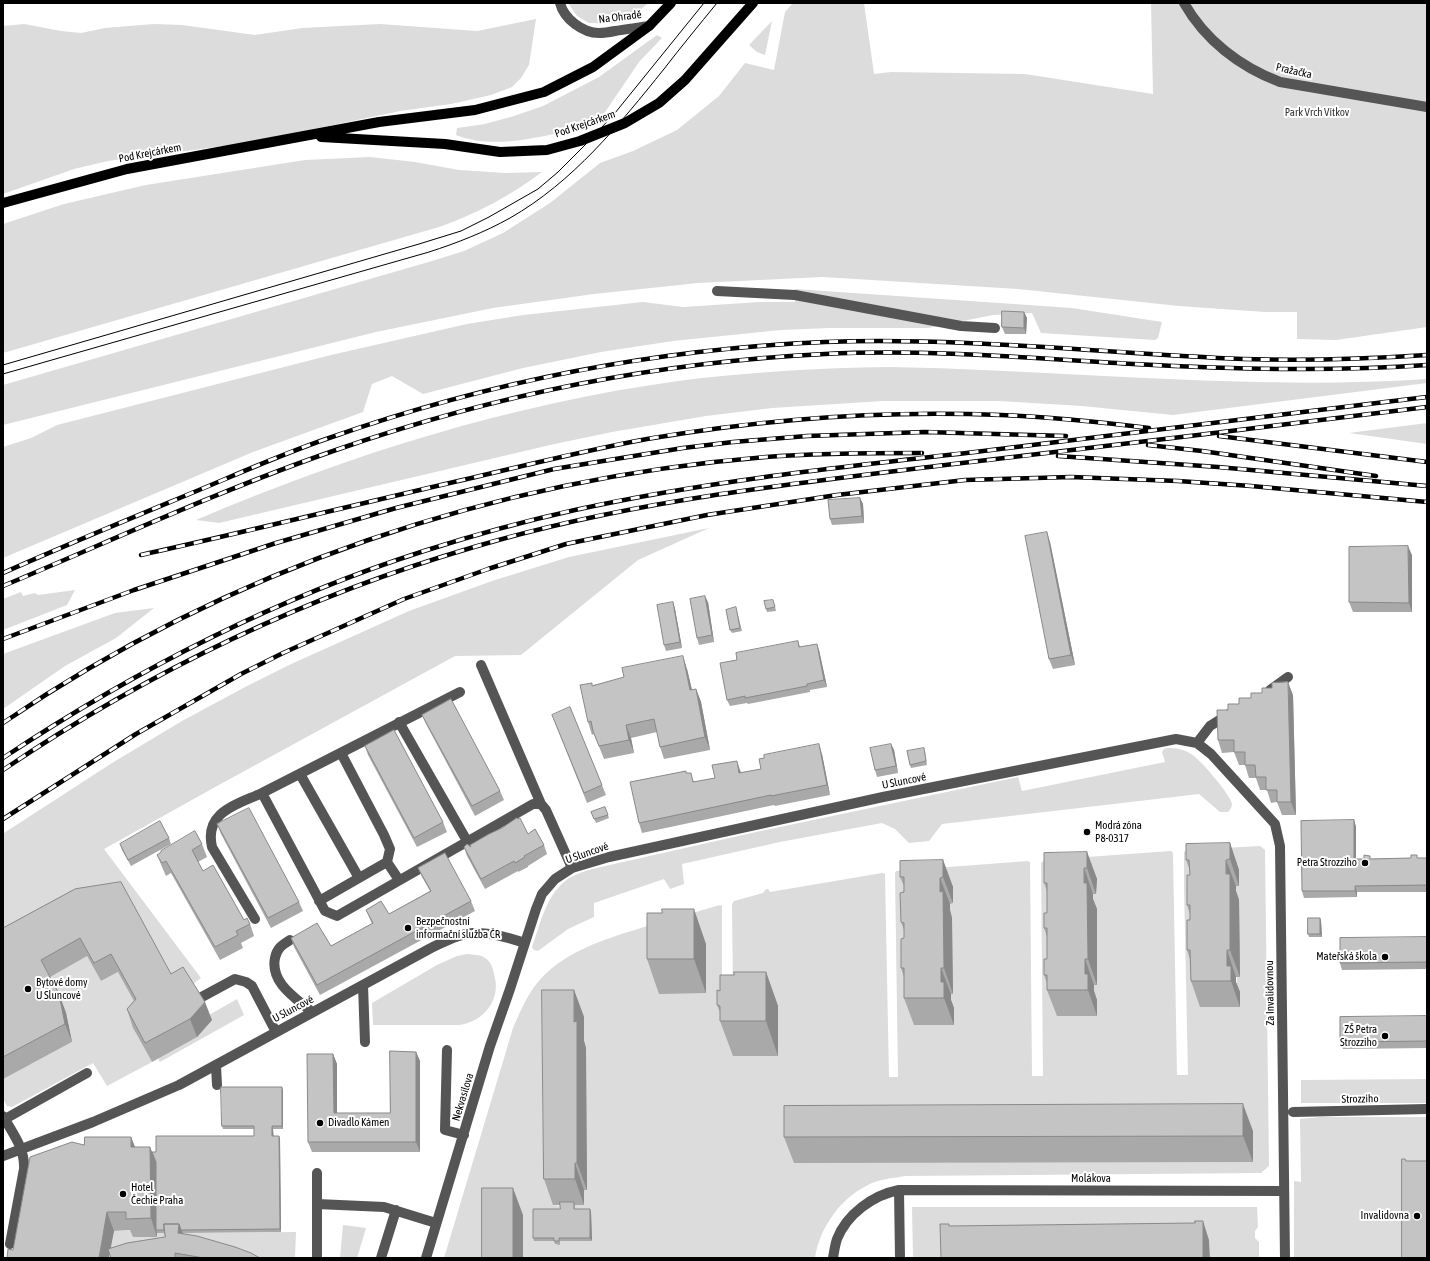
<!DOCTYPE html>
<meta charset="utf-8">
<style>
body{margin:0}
#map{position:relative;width:1430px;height:1261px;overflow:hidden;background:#fff;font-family:"Asap Condensed",sans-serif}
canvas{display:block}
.frame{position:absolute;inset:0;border:4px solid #000;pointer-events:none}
</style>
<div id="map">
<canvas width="1430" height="1261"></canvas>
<div class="frame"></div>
</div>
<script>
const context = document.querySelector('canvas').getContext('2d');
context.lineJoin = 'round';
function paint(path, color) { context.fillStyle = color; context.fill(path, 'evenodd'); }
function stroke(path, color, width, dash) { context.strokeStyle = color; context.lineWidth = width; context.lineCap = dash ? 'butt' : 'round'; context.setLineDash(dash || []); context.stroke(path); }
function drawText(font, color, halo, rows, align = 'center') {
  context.font = font + ' "Asap Condensed",sans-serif'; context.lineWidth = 4; context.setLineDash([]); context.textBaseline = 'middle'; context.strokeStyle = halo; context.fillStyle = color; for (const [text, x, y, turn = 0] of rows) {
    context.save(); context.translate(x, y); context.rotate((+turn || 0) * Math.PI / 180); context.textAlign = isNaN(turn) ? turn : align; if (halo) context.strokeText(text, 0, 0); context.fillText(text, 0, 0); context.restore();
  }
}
paint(new Path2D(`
 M568,3H648L635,15L613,23H589L577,16Z
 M793,3H864L874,74L891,72L1025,74L1153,94L1151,3H1427V327L1336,340L1297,339V312H1265L1179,306L1018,289L823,277L698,283L594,294L493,308L376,332L3,425V385L432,261L464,251L503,233L550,203L600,163L633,151L677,130L719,96L745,63L774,70L785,12Z
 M536,19L529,65L521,78L512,87L491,95L451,104L400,111L248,143L108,161L74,169L3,194V26L24,24L61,31L81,33L105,28L154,24L182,25L255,35L302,28L380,24L477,31Z
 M772,21L765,55L757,52L749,45Z
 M657,35L662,38L639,62L597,124C554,133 499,152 456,135L457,128L485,124L514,116L543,106L599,77Z
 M370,157L415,162L459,170L505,173L542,172C510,196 476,214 439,227L3,353V224L64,204L146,185L305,160Z
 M795,289L1072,308L1162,322L1158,338L1155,340L1041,333L1032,313L993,315L928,328H829L781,330L673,341L601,352L523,368L423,394L392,376L372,384L363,412L253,452L3,558V447L31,438L57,425L331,355L467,324L523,315L643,302L683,307L760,302H795Z
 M889,367C1068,370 1247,391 1427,379V383L1173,415L1082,406L999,401H883L772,408L706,416L612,432L550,445L219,523L196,520C351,454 511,404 678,381C748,372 818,368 889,367Z
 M1427,423V444L1349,433Z
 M709,528L638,560L521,655L455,656L217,786L104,849L201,978L190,986L133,1028L152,1062L107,1086L93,1063L12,1107L7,1106L3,1099L4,833L112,763L182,721L247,686L289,665L409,611L492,581L569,557ZM87,956L139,961L101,981ZM16,1039L72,1042L31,1064Z
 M75,590L67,605L3,630V599L21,592L23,596L35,593L38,595Z
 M154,608L116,638L65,666L3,709V654L115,613Z
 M1168,748C1176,748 1184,749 1191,754C1199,758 1231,795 1232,804C1232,807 1230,810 1228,812H1220L1199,794L942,824L929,841L909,843L895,829L882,823L780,842L682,864L684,884L670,889L664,879L594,903V917L568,929L538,951L534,950L532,947C541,922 546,894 569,878C576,874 585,871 592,869L756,832L1018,777L1022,791L1165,762L1162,752L1164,749Z
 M1260,846L1265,850L1269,1166L1261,1173L905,1176C894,1178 882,1179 872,1183C842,1196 820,1226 815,1258H444L513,1028C519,1014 525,1000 534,987C561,951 606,939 647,926C672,919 696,912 720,905L722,906V997L733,996L732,904L734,901L763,893L766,889H768L770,892L882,873L885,874L889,1077H898L895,873L896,871L1028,861L1030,862L1032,1076H1043L1041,863L1044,860L1171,851L1173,853L1177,1075H1188L1184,886V852L1186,850ZM1239,870V886H1236L1237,992L1240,993V1007H1201ZM1096,879V894H1093V909H1097V985H1094V1000L1056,924ZM953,887L950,904L949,918H952L953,994H951V1008L954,1025H914ZM583,1017L584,1048H586L587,1189L584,1190V1205H575V1212L560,1241V1245L555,1241H534L561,1212V1206L553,1205ZM1206,1162L794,1163L1231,1162Z
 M467,954C473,955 480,954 485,958C491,962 493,968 494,974C502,999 484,1022 459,1025H373L372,1003L437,965L457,956Z
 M237,999L244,1015L160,1062L158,1059L209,1015Z
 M1427,1079V1103H1301V1080Z
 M1321,1117H1427V1173L1407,1258H1294V1181L1301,1182L1300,1119Z
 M912,1207H1257L1258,1227L1255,1231V1238L1259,1242V1258H1210L1209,1240L947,1258H913Z
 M343,1225L366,1228L357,1258H340Z
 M133,1230L157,1233L296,1232L295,1258H109L114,1231Z`), '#dcdcdc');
stroke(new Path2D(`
 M560,3C564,19 583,33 599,33C604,33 610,32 615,31C626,29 637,28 649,26
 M1184,3C1205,40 1240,67 1280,82L1427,107
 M717,291L795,295L961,326L995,328
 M481,665L541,804
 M1270,690L1288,677
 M460,692L262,793L325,911L337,916L533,804H541L546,810L572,868
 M399,722L467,841
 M1197,743L1210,726L1229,714
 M300,774L359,878L387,862L390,849L384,835L341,753
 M387,862L399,880
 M319,901L359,878
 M255,919L212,847C204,812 236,805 262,793
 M290,940C282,945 277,948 275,958C270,983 296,998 312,1012
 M363,985L365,1042
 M198,999L235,979L246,982L252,986L276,1032
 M447,1050L445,1130L464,1135
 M216,1066L217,1085
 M1293,1112L1427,1109
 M3,1116C13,1134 25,1148 24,1169L10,1244
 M5,1119L87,1073
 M3,1156L93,1122L179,1085L431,948C444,942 458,934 473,933C490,932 509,938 525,943
 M899,1190L900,1258
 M317,1204V1173
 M317,1258V1204L384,1207L436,1223
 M381,1258L396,1210
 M426,1258L490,1046L510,989L536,909L542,894L555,879L572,868L609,857L883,797L1176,739L1197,743L1211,754L1275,824L1280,846L1285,1258
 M833,1258C834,1252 835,1245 837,1239C847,1214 873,1195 899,1190L1284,1191`), '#555', 10);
stroke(new Path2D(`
 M321,137L445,144L500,152L547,150L580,141L625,123L659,103L685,80L753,3
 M3,203L127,169L379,122L475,110L544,92L593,67L649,26L671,3`), '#000', 10);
stroke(new Path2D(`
 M3,365L419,244L461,231L489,217L538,189L558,172L589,141L615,113L704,3
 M3,374L429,252C457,243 485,232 510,218C573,182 619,125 664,69C681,47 699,25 717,3`), '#000', 1);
const rail = new Path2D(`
 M1219,436L1427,462
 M1148,445L1202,451L1376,476
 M1058,456L1218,467L1427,486
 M141,555C250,531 358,504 467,479C527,465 587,450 647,439C764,419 883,410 1001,415C1050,417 1100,422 1149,428
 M3,573C68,544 134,517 199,490C242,472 285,453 329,438C488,382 657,349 825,342C964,337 1104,353 1243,359C1305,361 1366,359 1427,355
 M3,586C113,540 223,489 336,450C494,395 658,362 825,354C928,349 1031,358 1133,364C1231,369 1329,372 1427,365
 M3,639L134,590L276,543L396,508L554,469L683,448L733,442L807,436L925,432L1066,436
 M3,723C228,569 494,479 766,457C818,453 870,453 922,453
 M3,758C134,671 274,599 424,551C474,535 525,521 575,510C707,481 841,467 975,452C1125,434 1276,415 1427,397
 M3,770C148,672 306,596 474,547C625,502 781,485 937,466C1100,447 1264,427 1427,407
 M3,819L136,734L241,674L283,653L404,599L488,569L566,544L707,515L837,495L965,480L1071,477L1178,481L1251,486L1427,502`);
stroke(rail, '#000', 4.5);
stroke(rail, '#fff', 3, [9]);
paint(new Path2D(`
 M1024,312L1027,318L1026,334H1005L1002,327Z
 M860,498L863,504L864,523L832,525L830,519Z
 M1050,542L1075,665L1053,669L1049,659Z
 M1412,555V612H1353L1349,602Z
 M673,602L675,609L682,648L666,651L664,645Z
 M708,602L714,642L699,645L697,638Z
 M774,603L776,611L767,612L766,609Z
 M737,611L742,631L732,633L730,630Z
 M798,641L800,647L819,650L827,687L810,690V692L748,704L747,703L730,706L727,700L737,660Z
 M687,669L692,690L696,689L701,702L710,750L664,759L660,747L657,732L631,738L634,753L604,759L594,734L592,735L588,722L593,685Z
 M1262,693L1293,695L1296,815H1282L1277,802L1271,803L1267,790H1260L1256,778H1249L1245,765H1239L1234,752L1222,753L1218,740L1228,710Z
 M422,715L500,791L504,800L475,816L426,724Z
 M552,715L602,785L606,795L587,803Z
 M891,744L894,750L898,773L877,777L875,770Z
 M365,746L443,822L447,832L417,847L368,755Z
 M925,751L927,765L911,768L910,765Z
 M822,754L830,795L775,806L774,805L642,833L639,823L686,773L695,782L715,778L740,770L741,773L761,769Z
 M605,807L609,818L596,823L591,812Z
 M1354,820L1356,827V859L1427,858V892H1357V897L1304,898L1302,891Z
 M217,824L299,902L303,911L271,928L221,834Z
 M502,828L528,834L544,845L547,854L528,866V867L518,872V871L485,889L467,856L464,847H471Z
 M169,838L171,844L131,866L122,850L120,844Z
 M1230,843L1239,870V886H1236V891L1239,900L1240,977H1236V982L1240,992V1007H1200L1191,981L1190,959L1187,950L1190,920V914L1187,905L1190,875L1189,868L1186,860Z
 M202,844L207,857L198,862L203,871L244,920L250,924L254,936L241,943L243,948L220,960L171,873L166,876L162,867L157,855Z
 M1087,852L1097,879L1096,894H1093V899L1097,909V985H1094V991L1097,1000V1016H1057L1047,990V983L1044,975L1047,959V937L1044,928L1047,913V891L1044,883Z
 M943,860L953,887V903L950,904V910L952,918L953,994H951V1000L954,1008V1025H914L904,998V977L901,968L904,938V930L901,922L904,886L900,877Z
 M418,868L471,901L475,911L320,995L294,947L291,938L331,946L372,924L366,910L389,914L430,891L422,877Z
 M75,889L171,974L212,1020L197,1037L152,1062L133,1028L127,1009L134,1001L118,972L101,981L87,956L50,977L59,994L66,1013L72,1042L3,1079V928Z
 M1320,918L1321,921L1322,937H1309L1308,934Z
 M1427,937V969L1342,970L1340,963Z
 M706,944V993L659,994L647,959Z
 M766,972L778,1006V1056H733L720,1021V1012L717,1005L720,991L734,975Z
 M574,990L584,1017V1041L586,1048L587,1190H584V1205H575V1209H590L591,1212L592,1241H560V1245L555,1244L554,1241H534L533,1238L560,1209V1205H553L544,1179Z
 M1427,1016V1048L1343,1049L1340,1042Z
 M416,1052L420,1061V1152H312L308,1142L333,1054L337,1064V1113H390Z
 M283,1090V1129H273V1136H279L280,1139L281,1232L182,1233L260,1258H111L84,1145L131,1137L135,1147H150L152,1152H156L254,1136V1129H223L222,1126ZM130,1230L133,1237H157V1233H164L165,1237L110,1248L114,1231Z
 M1253,1131V1162L794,1163L784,1137Z`), '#a9a9a9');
paint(new Path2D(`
 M1024,312L1027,318L1026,334L1024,328Z
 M860,498L863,504L864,523L862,516Z
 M1047,532L1050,542L1075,665L1071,655Z
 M1408,546L1412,555V612L1409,603Z
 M705,596L708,602L714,642L712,635Z
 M673,602L675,609L682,648L680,642Z
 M817,644L819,650L827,687L824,680Z
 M683,656L687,669L695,703L690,690Z
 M1288,682L1293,695L1296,815L1291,802Z
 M696,689L701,702L710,750L705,737Z
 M626,725L631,738L634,753L629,740Z
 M819,744L822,754L830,795L827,785Z
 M891,744L894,750L898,773L896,766Z
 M737,761L740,770L743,783L739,773Z
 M1354,820L1356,827V865L1354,859Z
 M1230,843L1239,870V886L1230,859Z
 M1087,852L1097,879L1096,894L1087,868Z
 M943,860L953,887V903L943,877Z
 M1226,860L1236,886V891L1239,900L1240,977L1230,950Z
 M1084,868L1093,894V899L1097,909V985L1088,959Z
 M940,878L950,904V910L952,918L953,994L944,968L940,892Z
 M1355,886L1357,892V897L1355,891Z
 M694,909L706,944V993L694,959Z
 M1320,918L1321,921L1322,937L1320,934Z
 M1227,950L1236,977V982L1240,992V1007L1231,981L1227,966Z
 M1085,959L1094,985V991L1097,1000V1016L1088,990L1085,974Z
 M941,968L951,994V1000L954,1008V1025L944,998L941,982Z
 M766,972L778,1006V1056L766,1021Z
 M574,990L584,1017V1041L586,1048L587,1190L577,1163Z
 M59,994L66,1013L72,1042L65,1024Z
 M205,1002L212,1020L197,1037L190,1019Z
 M416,1052L420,1061V1152L416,1142Z
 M333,1054L337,1064V1123L334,1113Z
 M282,1087L283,1090V1129L282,1126Z
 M1243,1104L1253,1131V1162L1243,1136Z
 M272,1126L273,1129L274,1139L272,1136Z
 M279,1136L280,1139L281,1232L280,1229Z
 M131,1137L138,1155L131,1147Z
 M150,1147L157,1165L156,1230L157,1233V1237L151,1218Z
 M575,1163L584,1190V1205L575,1179Z
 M513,1188L523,1215V1258H513Z
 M590,1209L591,1212L592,1241L590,1238Z
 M107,1212L114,1231L109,1258H99Z
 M1203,1221L1209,1240L1210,1258H1203Z
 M179,1224L183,1234L178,1233Z`), '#898989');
const building = new Path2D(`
 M1002,311L1024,312V328L1002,327Z
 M860,498L862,516L830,519L828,500Z
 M1047,532L1071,655L1049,659L1025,536Z
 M1408,546L1409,603L1349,602V547Z
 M705,596L712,635L697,638L690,599Z
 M773,600L775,607L766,609L764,601Z
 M673,602L680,642L664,645L657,605Z
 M736,607L740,628L730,630L726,610Z
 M798,641L799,647L817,644L824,680L807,684V686L745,698V696L727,700L720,663L737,660L736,653Z
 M683,656L690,690L696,689L705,737L660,747L654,719L626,725L629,740L599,746L593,731L591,721L588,722L580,685L592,683V686L624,677L622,668Z
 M1288,682L1291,802H1277V790H1266V777H1256L1255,765H1245V752H1234V740H1218L1217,710H1228V704H1239V698H1251V693H1262V688H1272V683Z
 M451,699L500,791L472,806L422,715Z
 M570,707L602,785L584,793L552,715Z
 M394,730L443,822L414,838L365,746Z
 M819,744L827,785L771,796V795L639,823L630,782L686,771V773H691L693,782L715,778L712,765L737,761L739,773L761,769L759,759L764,758V755Z
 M891,744L896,766L875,770L870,748Z
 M924,748L926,761L910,765L907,751Z
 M605,807L608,815L594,819L591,812Z
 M249,808L299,902L268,918L217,824Z
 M517,818L518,819L520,818L528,834L535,829L544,845L524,856L525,857L515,863L514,861L481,879L464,847L467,844L471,847L470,845L489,834L502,828Z
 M1354,820V859H1364V855L1370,856V859L1411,858V855H1417V858H1427V885L1355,886V891H1302L1301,821Z
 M160,821L169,838L128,860L120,844Z
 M195,831L202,844L192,850L203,871L213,865L244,920L247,918L250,924L236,931L238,935L215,947L166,861L162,863L157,855L161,852V851Z
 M1230,843V859L1226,860V874H1230V950H1227V966H1231V981H1191L1190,950H1187V920H1190V905H1187V875H1190L1189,860H1186V844Z
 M1087,852V868H1084V883H1087L1088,959H1085V974H1088V990H1047V975H1044V959H1047V928H1044V913H1047V883H1044V853Z
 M445,853L471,901L317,985L291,938L317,923L331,946L373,923L366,910L381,901L389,914L431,891L418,868Z
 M943,860V877L940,878V892L943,891L944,968H941V982H944V998H904V968H901V939L904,938V923L901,922L900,893L904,892V877H900V861Z
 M121,882L171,974L183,967L205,1002L190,1019L145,1043L127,1009L136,999L111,954L94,963L80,938L41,960L59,994L65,1024L3,1057V928L75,889Z
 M662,909H694V959H647V913H662Z
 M1308,918H1320V934H1308Z
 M1427,937V962L1340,963V938Z
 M734,972H766V1021H720V1006L717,1005V990L720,991V975H734Z
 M542,990H574V1022L577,1021V1163H575V1179H544Z
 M1427,1016V1041L1340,1042V1017Z
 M390,1051L416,1052V1142H308L307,1054H333L334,1113H390Z
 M221,1087H282V1126H272V1136H279L280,1229L181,1230L179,1224H164V1230H156V1162L152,1152H156V1136H254V1126H222Z
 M1243,1104V1136L784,1137V1106Z
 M85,1137H131V1147H150L151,1218L126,1219V1212H107L99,1258H7L8,1249L13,1250L30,1157L72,1142L84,1145Z
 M1402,1159H1405L1406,1161H1427V1258H1402Z
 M482,1188H513V1258H482Z
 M560,1202H574V1209H590V1238H559V1241H554V1238H533V1209H560Z
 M1195,1221H1203V1258H941L940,1224H949V1226L1195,1223Z
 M164,1224H179L178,1233L197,1236L235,1247L251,1253L260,1258H204L175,1253V1258H111L108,1249L127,1243L165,1237Z`);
paint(building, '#c4c4c4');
stroke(building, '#898989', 1);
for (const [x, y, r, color] of [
 [1087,832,4,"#000"],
 [1365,863,4,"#000"],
 [408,928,4,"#000"],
 [1385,957,4,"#000"],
 [28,989,4,"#000"],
 [1385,1036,4,"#000"],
 [320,1123,4,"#000"],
 [123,1194,4,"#000"],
 [1417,1216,4,"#000"]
]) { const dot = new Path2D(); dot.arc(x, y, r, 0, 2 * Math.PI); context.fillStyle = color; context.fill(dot); stroke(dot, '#fff', 1.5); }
drawText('11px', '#000', '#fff', [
 ["Na Ohradě",620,17,-7],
 ["Pražačka",1294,71,13],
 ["Pod Krejcárkem",585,124,-19],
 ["Pod Krejcárkem",150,153,-11],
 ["U Sluncové",904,781,-11],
 ["U Sluncové",587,853,-19],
 ["Za Invalidovnou",1270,993,-91],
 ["U Sluncové",293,1009,-28],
 ["Nekvasilova",463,1097,-73],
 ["Strozziho",1360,1099,-1],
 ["Molákova",1091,1179]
]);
drawText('11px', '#333', '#fff', [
 ["Park Vrch Vítkov",1317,113]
]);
drawText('11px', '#000', '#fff', [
 ["Modrá zóna",1095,826],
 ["P8-0317",1095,839],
 ["Petra Strozziho",1357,863,"right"],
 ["Bezpečnostní",416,922],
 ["informační služba ČR",416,935],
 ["Mateřská škola",1377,957,"right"],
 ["Bytové domy",36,983],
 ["U Sluncové",36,996],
 ["ZŠ Petra",1377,1030,"right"],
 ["Strozziho",1377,1043,"right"],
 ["Divadlo Kámen",328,1123],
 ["Hotel",131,1188],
 ["Čechie Praha",131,1201],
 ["Invalidovna",1409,1216,"right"]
], 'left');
</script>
